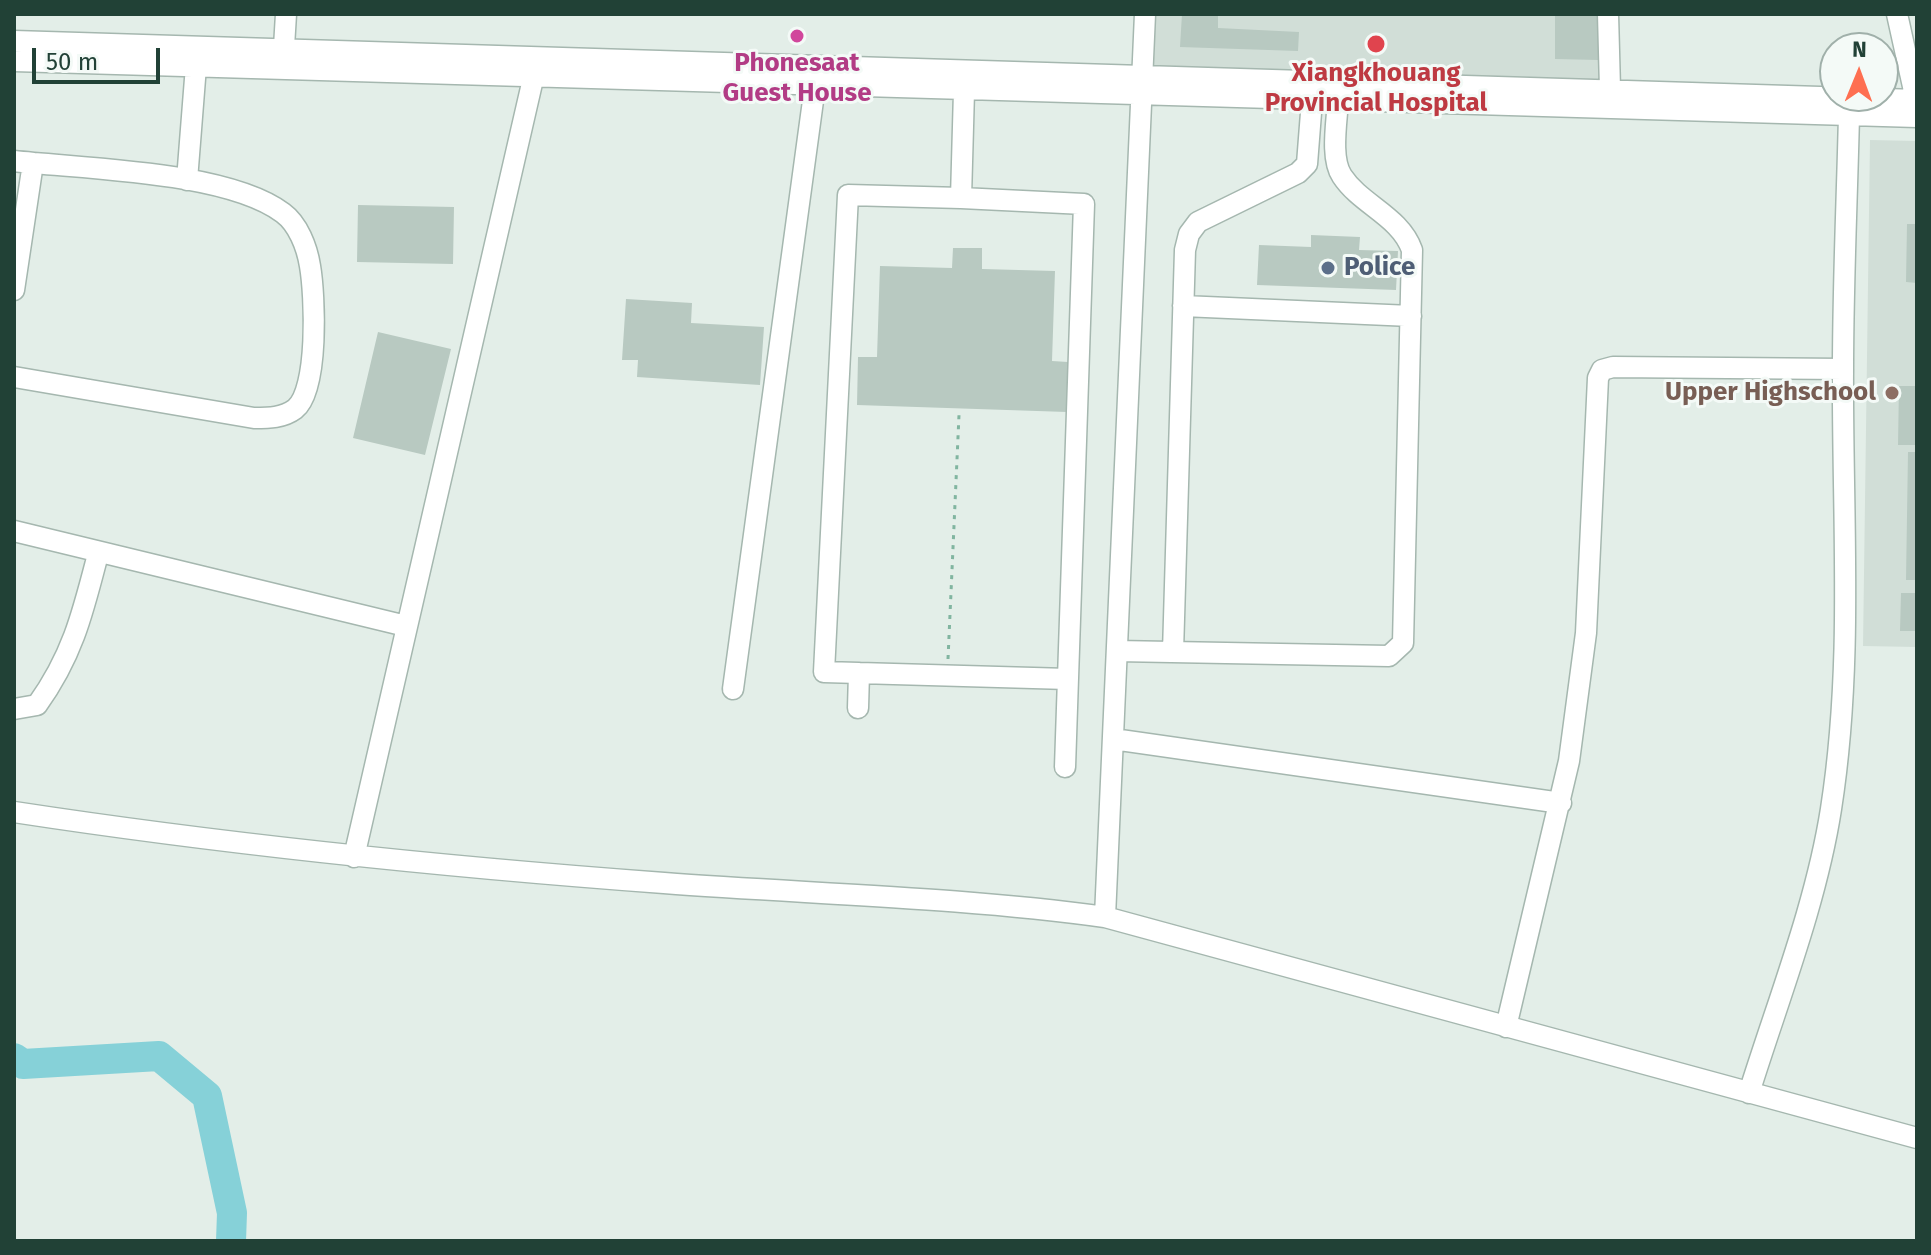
<!DOCTYPE html>
<style>
body{margin:0}
#map{position:relative;width:1931px;height:1255px;overflow:hidden;background:#e3eee8;font-family:"Fira Sans",sans-serif}
canvas{display:block}
.frame{position:absolute;inset:0;border:16px solid #214136;pointer-events:none}
.north{position:absolute;left:1819px;top:32px;width:80px;height:80px;box-sizing:border-box;background:#f4faf7;border:2px solid #a0b0aa;border-radius:50%;rotate:1deg;font-size:22px;font-weight:700;line-height:32px;text-align:center;color:#214136}
.north::after{content:'';display:block;margin:auto;width:28px;height:36px;background:#fe6f51;clip-path:polygon(50% 0,100% 100%,50% 72%,0 100%)}
.scale{position:absolute;left:32px;top:48px;width:128px;height:36px;box-sizing:border-box;border:4px solid #214136;border-top:0;padding-left:10px;font-size:24px;line-height:28px;white-space:nowrap;color:#214136;-webkit-text-stroke:6px #f4faf7;paint-order:stroke}
</style>
<div id="map">
<canvas width="1931" height="1255"></canvas>
<div class="frame"></div>
<div class="north">N</div>
<div class="scale">50 m</div>
</div>
<script>
const context = document.querySelector('canvas').getContext('2d');
context.lineJoin = 'round';
function paint(path, color) { context.fillStyle = color; context.fill(path, 'evenodd'); }
function stroke(path, color, width, dash) { context.strokeStyle = color; context.lineWidth = width; context.lineCap = dash ? 'butt' : 'round'; context.setLineDash(dash || []); context.stroke(path); }
function drawText(font, color, halo, rows, align = 'center') {
  context.font = font + ' "Fira Sans",sans-serif'; context.lineWidth = 6; context.setLineDash([]); context.textBaseline = 'middle'; context.strokeStyle = halo; context.fillStyle = color; for (const [text, x, y, turn = 0] of rows) {
    context.save(); context.translate(x, y); context.rotate((+turn || 0) * Math.PI / 180); context.textAlign = isNaN(turn) ? turn : align; if (halo) context.strokeText(text, 0, 0); context.fillText(text, 0, 0); context.restore();
  }
}
paint(new Path2D(`
 M1145,14H1608L1610,89L1143,73Z
 M1870,140L1917,141V647L1863,646Z`), '#d1ded7');
stroke(new Path2D(`
 M14,1058L23,1064L159,1056L207,1096L232,1213L231,1241`), '#86d1d8', 30);
paint(new Path2D(`
 M1182,14H1218V28L1299,32L1298,51L1180,47Z
 M1555,14H1598V60L1555,59Z
 M358,205L454,207L453,264L357,262Z
 M1907,224H1917V283L1906,282Z
 M1311,235L1360,237L1359,250L1398,251L1396,290L1257,285L1259,245L1311,247Z
 M953,248H982V269L1055,271L1052,361L1068,362L1067,412L857,405L858,357H877L880,266L952,268Z
 M626,299L692,303L691,323L764,327L760,385L637,377L638,360H622Z
 M378,332L451,349L425,455L353,438Z
 M1899,386H1917V445H1898Z
 M1908,452H1917V580H1906Z
 M1901,593H1917V631H1900Z`), '#b8c9c1');
const minor = new Path2D(`
 M1608,14L1610,89
 M1897,14L1916,100
 M14,41L1917,100
 M284,47L286,14
 M14,61L1917,117
 M964,91L961,198L848,195L824,672L1068,679
 M14,161C84,169 227,171 283,213C298,224 307,247 310,266C315,295 319,390 295,409C283,418 269,418 254,418L14,377
 M187,180L196,66
 M961,198L1084,204L1065,767
 M14,290L33,163
 M1183,306L1411,316
 M14,531L406,626
 M1117,651L1389,656L1403,643L1412,250C1400,216 1361,205 1342,176C1330,158 1337,121 1338,100
 M1173,652L1185,250L1189,234L1198,222L1298,173L1307,164L1312,100
 M733,689L815,86
 M858,708L859,673
 M14,709L37,705C73,655 83,612 98,554
 M1113,739L1561,803
 M14,812C230,845 446,867 664,883C811,894 959,897 1105,917L1917,1138
 M354,857L536,66
 M1105,917L1145,14
 M1506,1027L1569,761L1586,633L1598,378L1602,370L1613,367L1843,369
 M1749,1093C1778,1000 1816,905 1831,809C1854,662 1842,516 1843,369C1843,284 1847,200 1849,115`);
stroke(minor, '#a5b7af', 23);
stroke(new Path2D(`
 M948,659L959,415`), '#81b5a0', 3, [4, 6]);
stroke(minor, '#fff', 20);
for (const [x, y, r, color] of [
 [797,36,8,"#d1479c"],
 [1376,44,10,"#e0444e"],
 [1328,268,8,"#5c6f8a"],
 [1892,393,8,"#8d6e63"]
]) { const dot = new Path2D(); dot.arc(x, y, r, 0, 2 * Math.PI); context.fillStyle = color; context.fill(dot); stroke(dot, '#f4faf7', 3); }
drawText('bold 26px', '#b23c85', '#f4faf7', [
 ["Phonesaat",797,64],
 ["Guest House",797,94]
]);
drawText('bold 26px', '#be3a42', '#f4faf7', [
 ["Xiangkhouang",1376,74],
 ["Provincial Hospital",1376,104]
]);
drawText('bold 26px', '#4e5e75', '#f4faf7', [
 ["Police",1344,268]
], 'left');
drawText('bold 26px', '#785e54', '#f4faf7', [
 ["Upper Highschool",1876,393]
], 'right');
</script>
